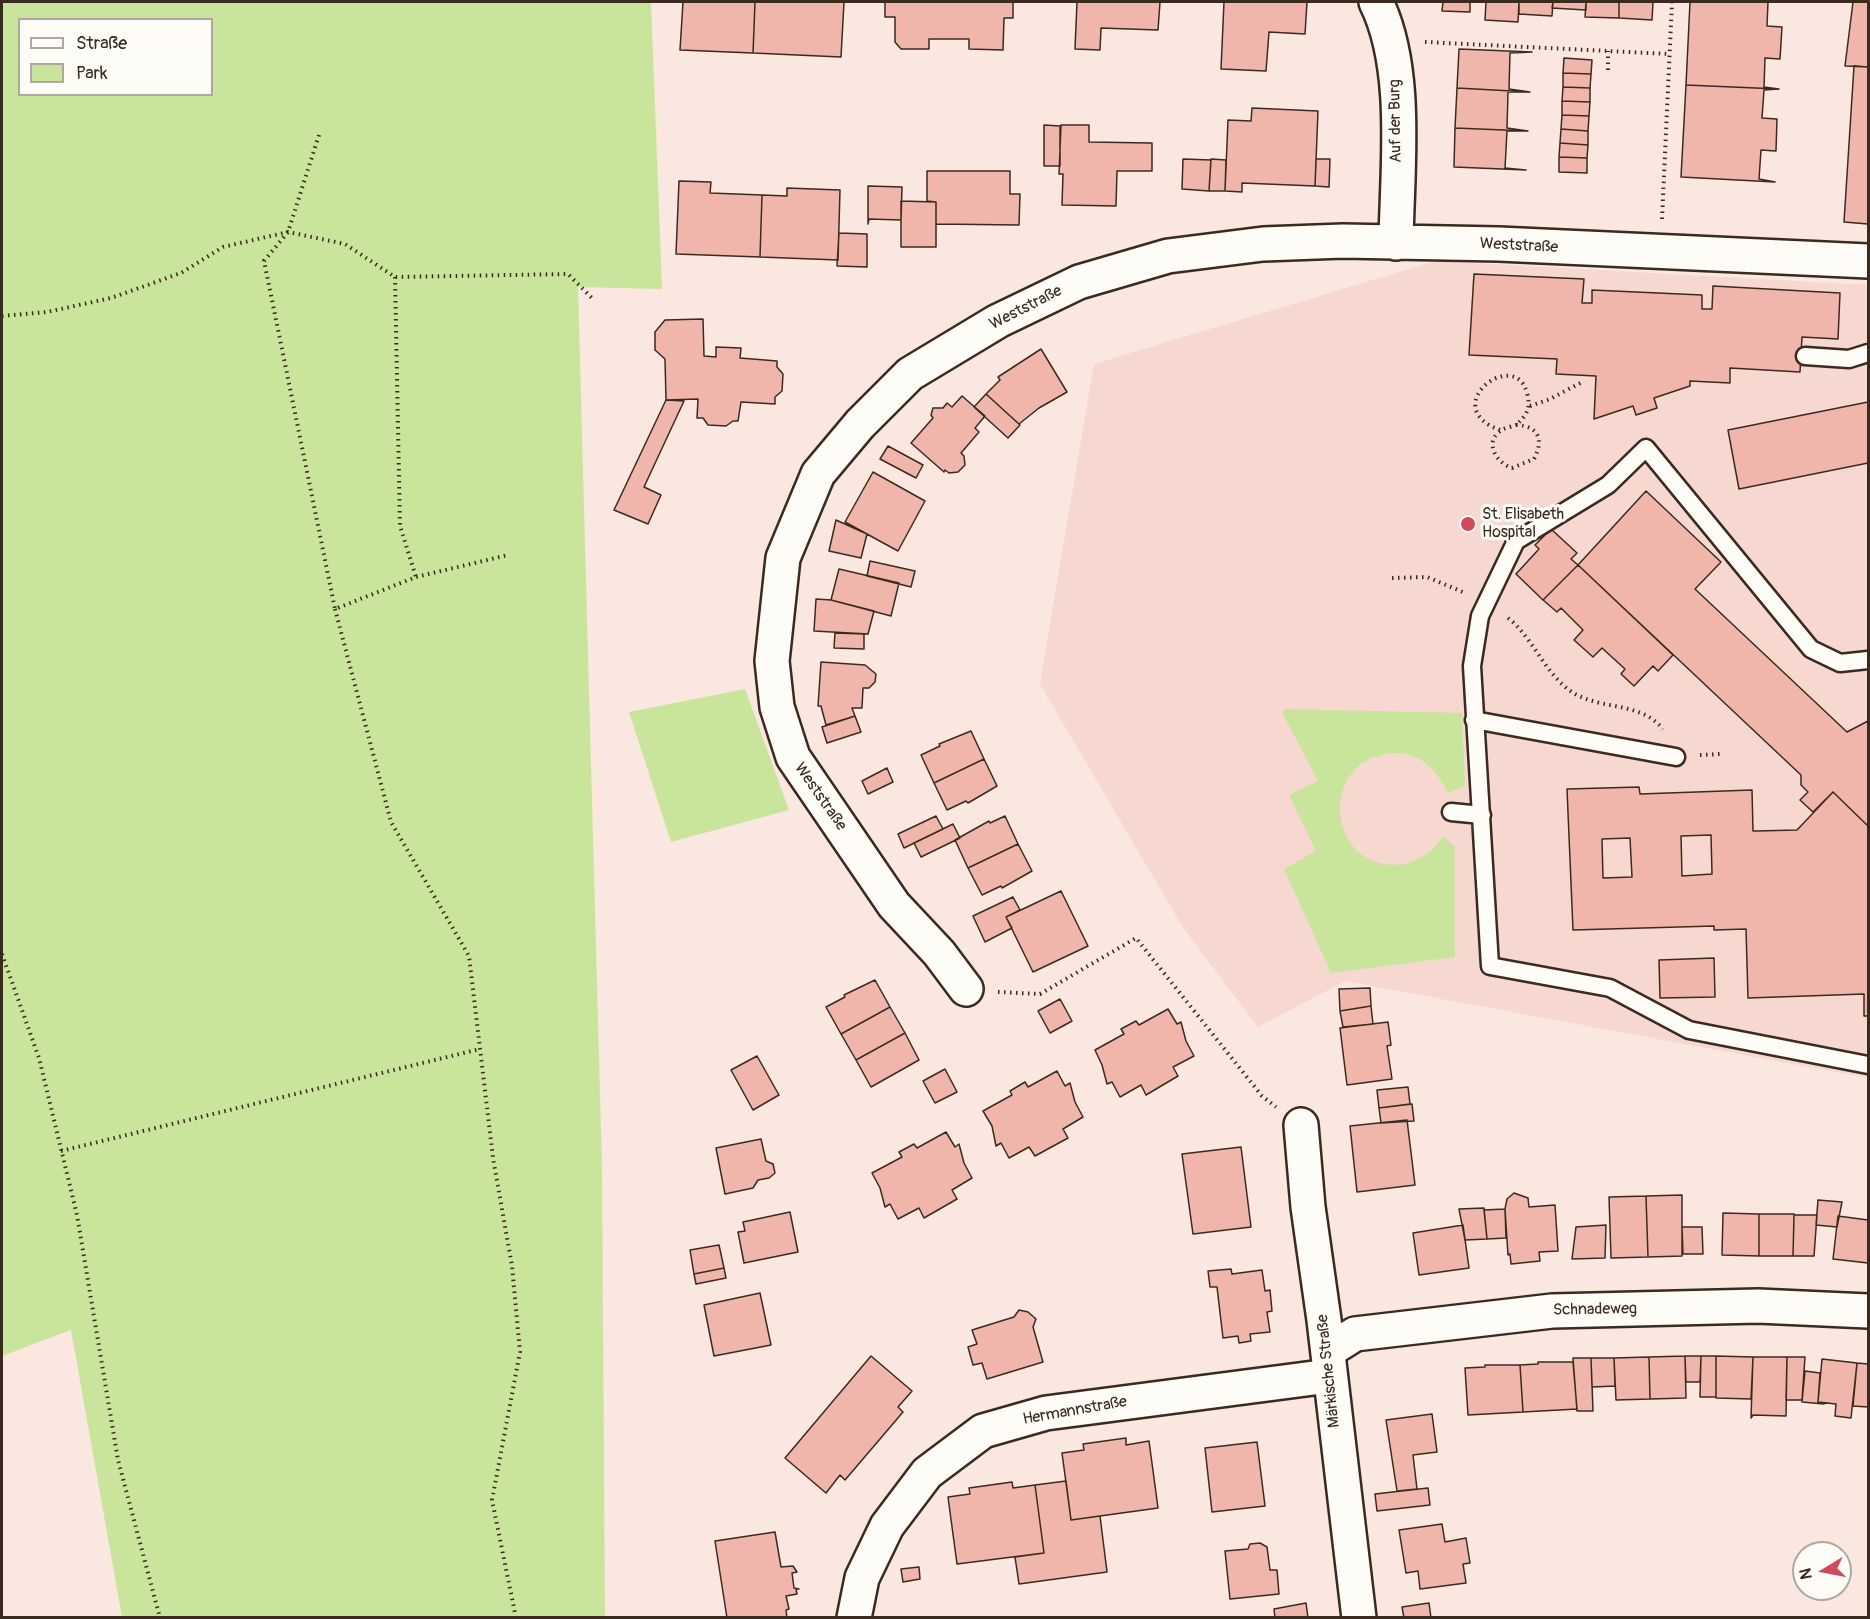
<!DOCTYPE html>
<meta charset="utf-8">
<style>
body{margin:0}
#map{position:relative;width:1870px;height:1619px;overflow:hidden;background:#f9e7e0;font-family:Pangolin,sans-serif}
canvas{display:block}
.frame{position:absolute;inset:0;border:3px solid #3b2a1e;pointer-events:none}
.legend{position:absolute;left:18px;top:18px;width:195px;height:78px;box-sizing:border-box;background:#fdfcf7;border:2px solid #afa8a0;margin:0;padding:8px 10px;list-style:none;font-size:18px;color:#3b2a1e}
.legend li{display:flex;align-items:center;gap:12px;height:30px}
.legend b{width:30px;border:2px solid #afa8a0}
.north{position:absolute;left:1792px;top:1541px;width:60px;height:60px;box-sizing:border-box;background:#fdfcf7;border:2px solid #afa8a0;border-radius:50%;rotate:260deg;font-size:16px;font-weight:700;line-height:24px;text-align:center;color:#3b2a1e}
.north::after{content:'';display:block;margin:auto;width:21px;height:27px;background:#d1495b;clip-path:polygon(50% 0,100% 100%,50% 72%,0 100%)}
</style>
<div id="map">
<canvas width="1870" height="1619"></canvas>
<div class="frame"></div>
<ul class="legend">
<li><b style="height:8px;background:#fdfcf7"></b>Straße</li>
<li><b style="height:16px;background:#c9e59c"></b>Park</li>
</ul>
<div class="north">N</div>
</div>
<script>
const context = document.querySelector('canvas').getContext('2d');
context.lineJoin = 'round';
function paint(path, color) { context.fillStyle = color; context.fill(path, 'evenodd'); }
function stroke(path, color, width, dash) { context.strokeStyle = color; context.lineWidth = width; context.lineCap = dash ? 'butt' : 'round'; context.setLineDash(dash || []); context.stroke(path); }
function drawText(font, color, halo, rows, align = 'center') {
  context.font = font + ' Pangolin,sans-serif'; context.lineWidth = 6; context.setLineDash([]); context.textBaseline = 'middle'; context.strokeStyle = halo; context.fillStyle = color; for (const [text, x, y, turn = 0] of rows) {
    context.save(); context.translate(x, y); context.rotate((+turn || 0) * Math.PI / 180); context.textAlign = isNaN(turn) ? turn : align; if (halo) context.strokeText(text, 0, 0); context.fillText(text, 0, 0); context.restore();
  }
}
paint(new Path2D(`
 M1436,261L1868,285V1078L1345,981L1258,1027L1182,926L1040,684L1094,364Z`), '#f6d8d0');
paint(new Path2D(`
 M2,2H651L662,289L578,287L602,1168L605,1617H122L71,1330L2,1356ZM20,20H212V94H20Z
 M745,689L789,810L671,842L629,712Z
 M1284,709L1462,713L1465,786L1448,793C1438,772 1422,753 1396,753C1314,756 1327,875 1403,864C1420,861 1434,851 1443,836L1455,847V957L1331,973L1284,869L1316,851L1289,795L1318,781L1283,714Z`), '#c9e59c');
const building = new Path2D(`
 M683,2H755L753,53L680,50Z
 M755,2H844L841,57L753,53Z
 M885,2H1013V18H1004L1003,50L969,49V39H929V49H901L895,42V17H885Z
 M1077,2H1160L1158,30L1101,28L1100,50L1075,49Z
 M1224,2H1307L1305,34L1269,32L1266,71L1221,69Z
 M1443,2H1470V12L1442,11Z
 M1486,2H1519L1518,22L1485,20Z
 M1519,2H1553L1552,16L1519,14Z
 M1553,2H1586V10L1552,8Z
 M1586,2H1619V18L1585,17Z
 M1619,2H1653L1652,20L1619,18Z
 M1690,2H1768L1767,26L1782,27L1780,59L1765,58L1764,87L1779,89L1686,85Z
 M1853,2H1868V67L1845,66Z
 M1459,49L1532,52L1510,53L1509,89L1530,92L1457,88Z
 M1564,58L1592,60L1591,74L1563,73Z
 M1854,66L1868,67V224L1844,222Z
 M1563,73L1591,74L1590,88L1563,87Z
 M1686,85L1779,89L1764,90L1762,118L1777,119L1776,151L1761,150L1759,179L1775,182L1681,177Z
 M1563,87L1590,88V102L1562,101Z
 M1457,88L1530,92H1508L1507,128L1528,131L1455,128Z
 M1562,101L1590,102L1589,116L1562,115Z
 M1252,108L1318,111L1315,186L1242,183V192L1225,191L1228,120L1251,121Z
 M1562,115L1589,116L1588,131L1561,129Z
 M1044,125L1060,126V166H1044Z
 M1061,125H1089V142L1152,143V171H1117L1116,206L1062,205L1063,174H1059Z
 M1455,128L1528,131H1507L1505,168L1526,170L1454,167Z
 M1561,129L1588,131V145L1560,143Z
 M1560,143L1588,145L1587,158L1559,157Z
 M1559,157L1587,158V173L1559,172Z
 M1183,159L1211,160L1209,191L1182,189Z
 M1211,159L1226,160L1225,191H1209Z
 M1316,159H1330L1329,187L1315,186Z
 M927,171H1010V194H1020L1019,225L936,224V202L927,201Z
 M679,181L711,182L710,193L762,195L760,257L676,254Z
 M868,186L902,187L901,220L869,219L868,224Z
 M787,188L840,190L838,260L760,257L762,195L787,196Z
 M901,201L936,202V247H901Z
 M839,233L867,234V267L837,266Z
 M1474,274L1584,279L1582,303H1592V290L1702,295V309H1712L1713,286L1840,293L1838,339L1802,337L1800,372L1730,368V383L1690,381V386L1654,398L1657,408L1636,415L1633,406L1594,419L1596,376L1556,374L1557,359L1469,355Z
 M703,319L704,356L716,357V347L741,348L740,358L777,361V367L783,374L782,391L775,397V404L741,402L738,421H733L726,426L708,425L703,418H697L698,399L666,400L665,359L655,350V332L665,320Z
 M1041,349L1067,392L1039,408L1019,424L986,394L1000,380L998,377Z
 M986,394L1020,425L1008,438L974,407Z
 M962,396L985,416L975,428L979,432L961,453L964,456L965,465L958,472L949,473L945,470L944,472L911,443L933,418L931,415L933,408H943L947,403L952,407Z
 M666,400L684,401L644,487L661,495L648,524L614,510Z
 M1868,402V463L1739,489L1728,430Z
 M888,446L923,465L916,478L880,459Z
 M873,472L925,501L898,551L845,522Z
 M1646,491L1721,562L1695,589L1847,732L1868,721V826L1833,792L1813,812L1800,800L1808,792L1801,785V775L1578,565Z
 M836,520L867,534L861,558L829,551Z
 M1551,529L1577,553L1571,559L1578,565L1543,600L1516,574L1539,549L1535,545Z
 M870,561L915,571L911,587L867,576Z
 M1578,565L1673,655L1658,671L1653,666L1634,686L1621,674L1625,669L1602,648L1593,657L1574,640L1583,630L1561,608L1557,612L1543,600Z
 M839,569L899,583L891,616L831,600Z
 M816,599L831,600L874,611L868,634L814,631Z
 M835,633L864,634V649L834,648Z
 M821,662L865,665L876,674L875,682L869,688H863L862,708H852L855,716L826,725L821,706H818Z
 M855,716L861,732L827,743L822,727Z
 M971,731L984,759L934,783L921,755L940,746L939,744Z
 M984,759L997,786L968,803L966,801L947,810L934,783Z
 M887,768L893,782L868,794L862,781Z
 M1639,787L1640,794L1752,790L1753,831H1756L1797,830L1833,792L1868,826V1016H1864V994L1748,998L1746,929L1714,930V926L1573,930L1567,789ZM1711,835L1712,874L1682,876L1681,836ZM1630,838L1632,877L1603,878L1602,839Z
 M936,816L943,829L904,848L898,834Z
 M1005,816L1018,844L968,868L955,840L989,821L990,823Z
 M953,824L960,838L921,857L914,843Z
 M1018,844L1032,871L1002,888L1001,886L982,895L968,868Z
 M1061,891L1088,946L1033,972L1006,917Z
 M1013,897L1020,910L1006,917L1012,928L985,942L973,916Z
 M1714,958L1715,997L1660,998L1659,960Z
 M875,980L890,1007L841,1034L826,1007L845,997L844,995Z
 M1370,988L1371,1006L1340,1011L1339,989Z
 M1060,999L1072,1021L1050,1033L1038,1011Z
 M1371,1006L1373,1024L1343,1027L1340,1011Z
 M890,1007L905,1033L856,1060L841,1034Z
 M1168,1009L1177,1024L1181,1022L1186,1041L1194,1056L1173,1067L1178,1076L1146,1095L1141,1085L1120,1097L1112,1082L1107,1084L1102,1065L1095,1050L1124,1034L1121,1029L1136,1021L1139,1025Z
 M1388,1022L1391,1045L1387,1046L1392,1079L1347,1085L1340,1028Z
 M905,1033L919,1060L871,1087L856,1060Z
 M757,1056L779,1095L753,1110L731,1070Z
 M945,1069L957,1092L935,1103L923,1081Z
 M1057,1071L1065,1086L1070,1083L1075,1102L1083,1117L1063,1129L1068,1138L1035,1156L1029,1147L1009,1158L1001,1143L996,1146L992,1126L983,1111L1012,1095L1010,1091L1025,1082L1028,1087Z
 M1408,1087L1410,1104L1379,1108L1377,1090Z
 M1412,1104L1414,1121L1381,1123L1379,1108Z
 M1407,1120L1415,1185L1357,1192L1350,1126Z
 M946,1132L955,1147L959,1144L964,1163L972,1178L952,1190L957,1199L924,1218L919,1208L898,1219L890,1204L885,1207L880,1188L872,1173L902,1157L899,1152L914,1144L917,1148Z
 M761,1139L766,1161L773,1164L775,1173L769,1178L758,1180L753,1188L725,1194L716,1148Z
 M1241,1147L1251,1227L1193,1234L1182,1154Z
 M1514,1193L1528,1198L1529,1207L1555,1205L1558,1251L1539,1252L1540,1261L1511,1264L1510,1254L1508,1255L1505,1209L1507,1199Z
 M1682,1195V1256L1648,1257L1646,1196Z
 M1646,1196L1648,1257L1611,1258L1609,1197Z
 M1818,1200L1842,1202L1837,1227L1816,1225Z
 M1484,1208L1487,1239L1465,1240L1459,1209Z
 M1505,1209L1506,1238L1487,1239L1484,1210Z
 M790,1212L798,1252L744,1263L738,1232L745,1231L743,1222Z
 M1723,1213L1759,1214V1256L1722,1255Z
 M1759,1214H1794L1793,1256H1759Z
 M1794,1215H1817L1814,1256H1793Z
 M1838,1216L1868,1220V1263L1833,1259Z
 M1463,1225L1469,1268L1419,1275L1413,1233Z
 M1606,1225L1605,1258L1572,1259L1576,1227Z
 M1682,1227H1702L1703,1254H1683Z
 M719,1245L724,1268L694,1274L690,1250Z
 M724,1268L726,1278L696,1284L694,1274Z
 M1231,1269L1232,1274L1262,1270L1265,1291L1270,1290L1272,1311L1267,1312L1270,1332L1250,1334L1251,1341L1239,1343L1238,1336L1223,1338L1217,1287H1210L1208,1271Z
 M760,1293L771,1345L714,1356L704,1305Z
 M1019,1310L1028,1312L1036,1319L1033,1327L1043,1362L987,1379L982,1363L973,1365L968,1347L977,1344L972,1330L1014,1317Z
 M871,1356L912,1391L898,1407L903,1412L845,1480L840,1475L826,1493L785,1458Z
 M1685,1356H1701L1700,1382H1686Z
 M1685,1356L1686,1398L1650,1399L1649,1357Z
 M1701,1356H1716V1397H1700Z
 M1716,1356L1753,1357L1751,1399L1716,1398Z
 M1649,1357L1650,1399L1616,1400L1614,1358Z
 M1753,1357H1787L1786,1416L1753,1415L1751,1418Z
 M1787,1357H1805L1802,1400H1786Z
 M1573,1358H1591L1593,1411H1577Z
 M1591,1358H1614L1615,1386L1592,1387Z
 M1822,1359L1857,1363L1851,1418L1835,1416L1836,1404L1818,1402Z
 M1538,1362H1573L1577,1409L1523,1412L1520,1365L1538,1364Z
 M1857,1363L1868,1364V1407L1853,1406Z
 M1485,1365H1520L1523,1412L1468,1415L1465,1368L1485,1367Z
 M1805,1371L1820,1373L1818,1402L1824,1404L1802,1402Z
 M1432,1414L1437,1452L1413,1455L1417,1489L1397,1491L1386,1420Z
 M1126,1438V1445L1149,1441L1158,1508L1071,1520L1062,1453L1084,1450L1083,1444Z
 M1257,1442L1265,1506L1212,1512L1205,1448Z
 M1066,1481L1071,1520L1100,1516L1107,1572L1019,1584L1015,1557L1044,1553L1035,1485Z
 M1012,1482L1013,1488L1035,1485L1044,1553L957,1564L948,1497L970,1494L969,1488Z
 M1428,1488L1430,1505L1377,1511L1375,1494Z
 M1442,1524L1445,1542L1466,1538L1470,1563L1463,1564L1466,1583L1420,1589L1418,1571L1406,1573L1399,1530Z
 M775,1532L781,1567L793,1566L797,1572L792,1573L794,1588L799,1589H796L797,1594L786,1596L789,1609L786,1610L787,1618H727L715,1541Z
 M1260,1543L1267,1547L1270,1570H1277L1279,1594L1230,1599L1225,1551L1248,1549L1250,1544Z
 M919,1567L920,1579L903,1582L901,1569Z
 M1306,1603L1308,1618H1275L1274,1609Z
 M1429,1603L1431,1618H1404L1402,1607Z`);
paint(building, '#f0b6ac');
stroke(building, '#3b2a1e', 1.5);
const service = new Path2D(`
 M1805,356L1849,359L1868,353
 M1868,660L1840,663L1811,649L1646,448L1608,485L1516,541L1480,616L1472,666L1490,966L1610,988L1689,1030L1868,1065
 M1474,720L1676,757
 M1451,812L1482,815`);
const minor = new Path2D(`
 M1376,2C1409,68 1397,169 1396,243
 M966,989L939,953L894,905L793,757L777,707L772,661L783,558L818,474L860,424L910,374L998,321L1079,282L1168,256L1263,244L1343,241L1499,244L1868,261
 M1301,1125L1308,1207L1324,1320L1359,1618
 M1328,1351L1355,1334L1552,1311L1758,1306L1868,1311
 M854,1618L862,1578L887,1526L927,1473L983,1431L1046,1413L1329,1376`);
stroke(service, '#3b2a1e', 21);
stroke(minor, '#3b2a1e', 38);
stroke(new Path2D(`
 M1425,42L1669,54
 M1608,70V51
 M319,135L288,232L264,261L335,609L416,577L508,555
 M1662,219L1672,2
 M395,277L400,526L416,577
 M2,316L47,312L111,298L181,273L223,247L288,232L345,244L395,277L568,274L594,300
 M1530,406L1550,399L1584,381
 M1516,425C1539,426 1544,440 1534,459L1512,468C1498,464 1484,444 1499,432C1503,428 1511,427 1516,425Z
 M1500,430C1436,407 1515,346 1527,393C1531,408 1527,415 1516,425
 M1392,578L1427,577L1463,592
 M335,609L391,822L469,956L493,1158L512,1266L520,1352L492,1500L516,1618
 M1508,618C1534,638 1545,676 1575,694C1604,710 1641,702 1663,729
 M1700,755L1720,754
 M2,954L39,1058L77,1215L118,1460L160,1618
 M998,992L1040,994L1136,938L1262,1096L1276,1107
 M61,1151L480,1049`), '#3b2a1e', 4, [1.5, 4.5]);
stroke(service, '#fdfcf7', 16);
stroke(minor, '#fdfcf7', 33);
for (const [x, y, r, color] of [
 [1468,524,8,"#d1495b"]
]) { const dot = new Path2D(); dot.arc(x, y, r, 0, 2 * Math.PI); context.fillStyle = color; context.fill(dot); stroke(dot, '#fdfcf7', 2); }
drawText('16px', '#3b2a1e', '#fdfcf7', [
 ["Auf der Burg",1396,121,-91],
 ["Weststraße",1519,246,3],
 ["Weststraße",1026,308,-27],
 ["Weststraße",820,797,55],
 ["Schnadeweg",1595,1310,-1],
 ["Märkische Straße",1329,1371,-96],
 ["Hermannstraße",1075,1411,-10]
]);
drawText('16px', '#3b2a1e', '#fdfcf7', [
 ["St. Elisabeth",1482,515],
 ["Hospital",1482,533]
], 'left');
</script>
